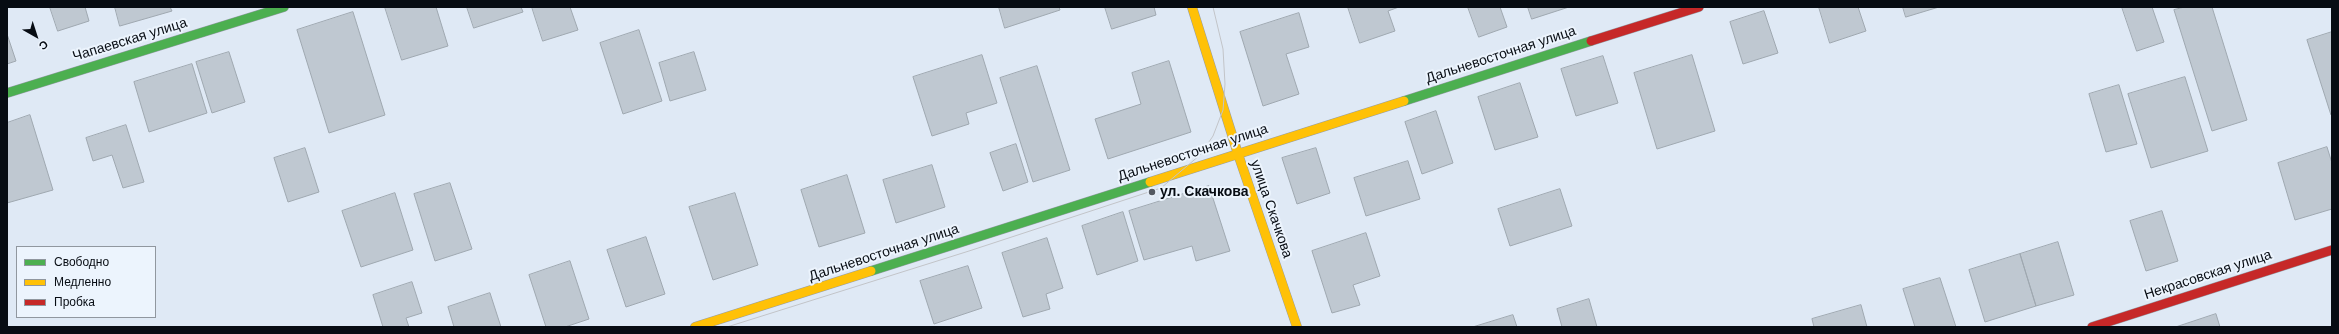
<!DOCTYPE html>
<meta charset="utf-8">
<style>
body{margin:0}
#map{position:relative;width:2339px;height:334px;overflow:hidden;background:#dfe9f5;font-family:Arial,sans-serif}
canvas{display:block}
.frame{position:absolute;inset:0;border:8px solid #070c13;pointer-events:none}
.legend{position:absolute;left:16px;top:246px;width:140px;height:72px;box-sizing:border-box;background:#ecf4fd;border:1px solid #90979f;margin:0;padding:5px 7px;list-style:none;font-size:12px;color:#070c13}
.legend li{display:flex;align-items:center;gap:8px;height:20px}
.legend b{width:20px;border:1px solid #90979f}
.north{position:absolute;left:16px;top:16px;width:40px;height:40px;-webkit-text-stroke:3px #ecf4fd;paint-order:stroke;rotate:141deg;font-size:11px;font-weight:700;line-height:16px;text-align:center;color:#070c13}
.north::after{content:'';display:block;margin:auto;width:14px;height:18px;background:#070c13;clip-path:polygon(50% 0,100% 100%,50% 72%,0 100%)}
</style>
<div id="map">
<canvas width="2339" height="334"></canvas>
<div class="frame"></div>
<ul class="legend">
<li><b style="height:5px;background:#4caf50"></b>Свободно</li>
<li><b style="height:5px;background:#ffc107"></b>Медленно</li>
<li><b style="height:5px;background:#c62828"></b>Пробка</li>
</ul>
<div class="north">С</div>
</div>
<script>
const context = document.querySelector('canvas').getContext('2d');
context.lineJoin = 'round';
function paint(path, color) { context.fillStyle = color; context.fill(path, 'evenodd'); }
function stroke(path, color, width, dash) { context.strokeStyle = color; context.lineWidth = width; context.lineCap = dash ? 'butt' : 'round'; context.setLineDash(dash || []); context.stroke(path); }
function drawText(font, color, halo, rows, align = 'center') {
  context.font = font + ' Arial,sans-serif'; context.lineWidth = 4; context.setLineDash([]); context.textBaseline = 'middle'; context.strokeStyle = halo; context.fillStyle = color; for (const [text, x, y, turn = 0] of rows) {
    context.save(); context.translate(x, y); context.rotate((+turn || 0) * Math.PI / 180); context.textAlign = isNaN(turn) ? turn : align; if (halo) context.strokeText(text, 0, 0); context.fillText(text, 0, 0); context.restore();
  }
}
const building = new Path2D(`
 M50,7H85L89,21L58,31Z
 M115,7H170L172,11L120,26Z
 M385,7H436L448,46L402,60Z
 M467,7H521L523,12L474,28Z
 M532,7H570L578,30L543,41Z
 M999,7H1059L1060,10L1005,28Z
 M1105,7H1154L1156,15L1112,29Z
 M1348,7H1399L1388,11L1395,31L1360,43Z
 M1468,7H1500L1507,27L1479,37Z
 M1528,7H1569L1532,19Z
 M1819,7H1858L1866,31L1830,43Z
 M1903,7H1939L1906,17Z
 M2122,7H2152L2164,42L2137,51Z
 M2185,7H2212L2247,120L2212,131L2174,10Z
 M1764,11L1778,53L1743,64L1730,22Z
 M353,12L385,115L329,133L297,30Z
 M1299,13L1309,47L1286,54L1299,94L1263,106L1240,32Z
 M639,30L662,101L623,114L600,43Z
 M2332,32V114L2331,115L2307,40Z
 M7,34L16,61L7,64Z
 M229,52L245,102L212,113L196,62Z
 M694,52L706,90L670,101L659,63Z
 M982,55L997,103L966,113L969,124L932,136L913,77Z
 M1692,55L1715,131L1657,149L1634,73Z
 M1603,56L1618,103L1576,116L1561,69Z
 M1169,61L1191,132L1108,159L1095,119L1141,104L1132,73Z
 M192,64L207,113L149,132L134,82Z
 M1037,66L1070,170L1033,182L1000,78Z
 M2185,77L2208,151L2151,168L2128,94Z
 M1520,83L1538,137L1495,150L1478,97Z
 M2119,85L2137,144L2106,152L2089,94Z
 M1436,111L1453,163L1422,174L1405,122Z
 M30,115L53,190L7,203V123Z
 M126,125L144,182L123,188L112,155L93,161L86,138Z
 M1016,144L1028,182L1003,191L990,153Z
 M2327,147L2332,163V209L2295,220L2278,163Z
 M305,148L319,192L288,202L274,158Z
 M1316,148L1330,193L1297,204L1282,158Z
 M1408,161L1420,199L1366,216L1354,178Z
 M932,165L945,207L896,223L883,180Z
 M847,175L865,233L819,247L801,190Z
 M450,183L472,249L435,261L414,194Z
 M1209,186L1230,251L1196,261L1192,246L1144,260L1129,211Z
 M1560,189L1572,226L1510,246L1498,209Z
 M395,193L413,250L361,267L342,211Z
 M735,193L758,265L713,280L689,207Z
 M2162,211L2178,261L2146,271L2130,221Z
 M1123,212L1138,261L1097,275L1082,226Z
 M1366,233L1380,276L1353,285L1360,305L1332,313L1312,251Z
 M646,237L665,294L626,307L607,250Z
 M1047,238L1063,288L1046,294L1050,309L1023,317L1002,253Z
 M2058,242L2074,295L2036,306L2020,254Z
 M2020,254L2036,306L1985,322L1969,270Z
 M570,261L589,319L565,327H546L529,275Z
 M968,266L982,308L934,324L920,281Z
 M1940,278L1956,327H1915L1903,289Z
 M412,282L422,313L406,318L409,327H383L373,295Z
 M490,293L501,327H454L448,307Z
 M1589,299L1597,327H1562L1557,309Z
 M1861,305L1867,327H1814L1812,319Z
 M2216,314L2220,327H2176Z
 M1513,315L1517,327H1473Z`);
paint(building, '#bfc8d1');
stroke(building, '#9fa8b0', 1);
const fast = new Path2D(`
 M7,93L284,7
 M1404,101L1591,41
 M871,271L1150,182`);
const slow = new Path2D(`
 M1192,7L1238,154L1297,327
 M1150,182L1404,101
 M695,327L871,271`);
const jam = new Path2D(`
 M1591,41L1699,7
 M2092,327L2332,250`);
stroke(fast, '#959da6', 10);
stroke(slow, '#959da6', 10);
stroke(jam, '#959da6', 10);
stroke(fast, '#4caf50', 9);
stroke(slow, '#ffc107', 9);
stroke(jam, '#c62828', 9);
stroke(new Path2D(`
 M727,327L969,251L1161,188L1200,155L1213,136L1223,110L1225,84L1223,49L1213,7`), '#c2c4c8', 1);
for (const [x, y, r, color] of [
 [1152,192,4,"#535962"]
]) { const dot = new Path2D(); dot.arc(x, y, r, 0, 2 * Math.PI); context.fillStyle = color; context.fill(dot); stroke(dot, '#ecf4fd', 1.5); }
drawText('14px', '#070c13', '#ecf4fd', [
 ["Чапаевская улица",130,40,-17],
 ["Дальневосточная улица",1501,55,-18],
 ["Дальневосточная улица",1193,153,-18],
 ["улица Скачкова",1271,209,71],
 ["Дальневосточная улица",884,253,-18],
 ["Некрасовская улица",2208,275,-18]
]);
drawText('bold 14px', '#070c13', '#ecf4fd', [
 ["ул. Скачкова",1160,192]
], 'left');
</script>
